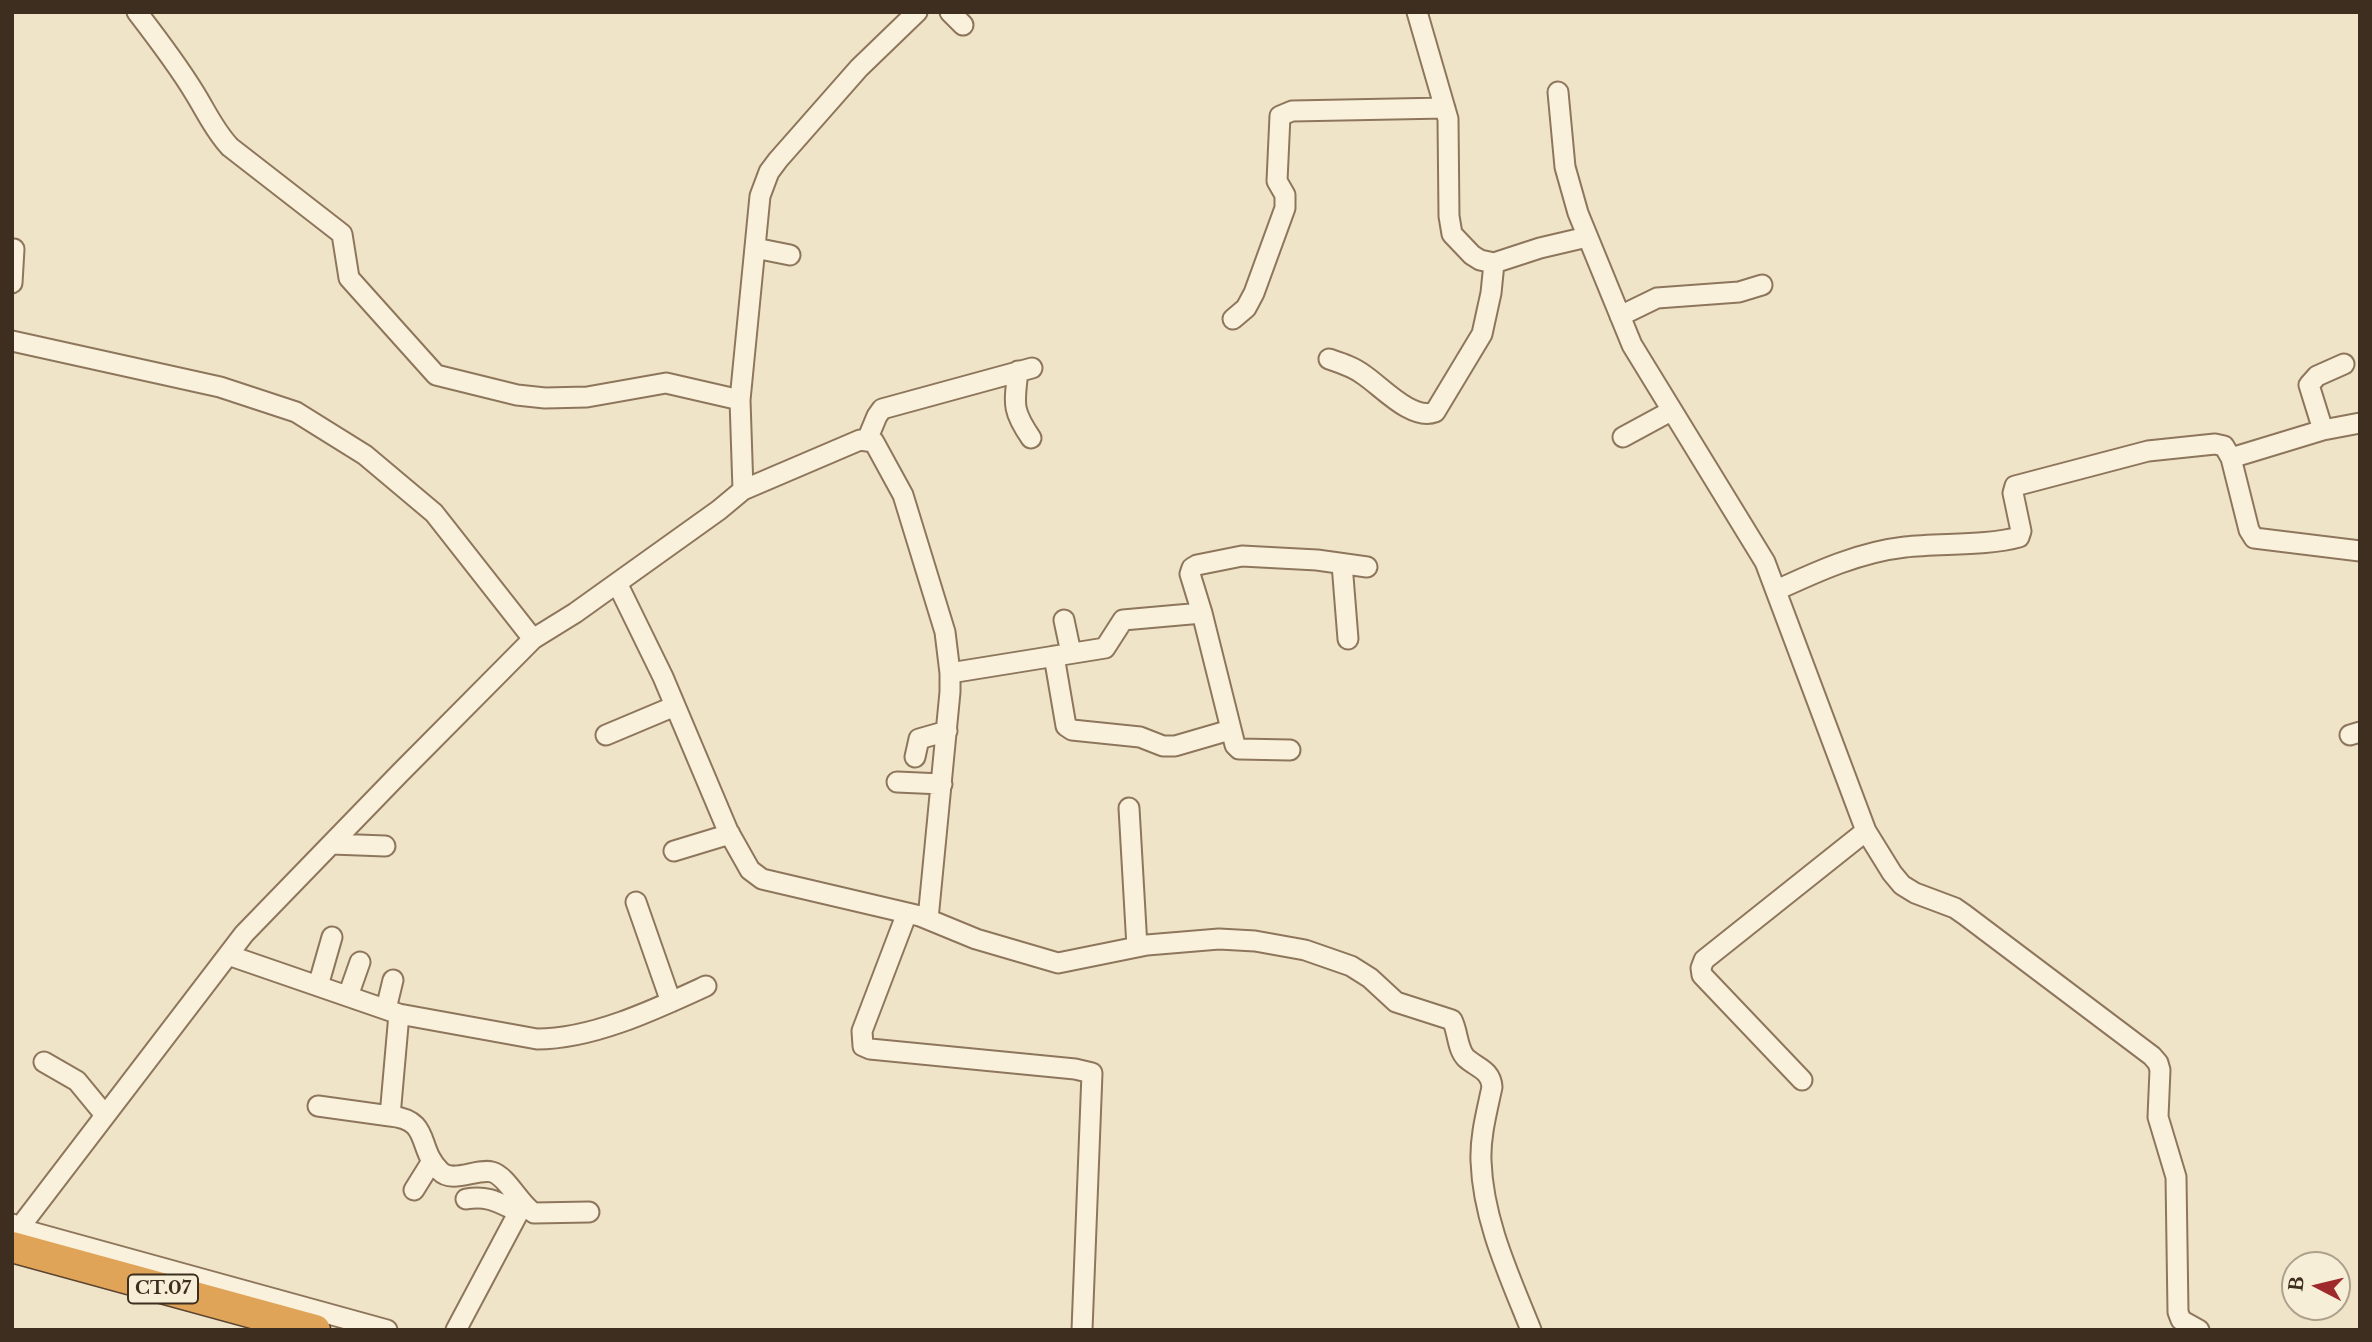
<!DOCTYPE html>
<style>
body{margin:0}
#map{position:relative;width:2372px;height:1342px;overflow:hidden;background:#f0e4c8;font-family:"Libre Baskerville",serif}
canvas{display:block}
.frame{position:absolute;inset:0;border:14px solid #3d2e20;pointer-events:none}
.north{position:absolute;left:2281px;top:1251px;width:70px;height:70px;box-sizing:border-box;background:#f7eed8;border:2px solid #ada18e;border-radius:50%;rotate:277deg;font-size:19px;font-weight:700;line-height:28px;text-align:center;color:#3d2e20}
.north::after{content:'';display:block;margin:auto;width:24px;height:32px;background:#9e2a2b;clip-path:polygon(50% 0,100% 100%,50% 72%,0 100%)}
</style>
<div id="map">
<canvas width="2372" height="1342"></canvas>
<div class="frame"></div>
<div class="north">B</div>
</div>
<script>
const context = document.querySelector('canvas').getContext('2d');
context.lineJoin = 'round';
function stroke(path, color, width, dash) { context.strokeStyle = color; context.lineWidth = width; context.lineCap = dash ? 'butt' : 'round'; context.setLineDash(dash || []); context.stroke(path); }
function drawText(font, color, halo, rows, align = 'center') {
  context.font = font + ' "Libre Baskerville",serif'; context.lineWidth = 6; context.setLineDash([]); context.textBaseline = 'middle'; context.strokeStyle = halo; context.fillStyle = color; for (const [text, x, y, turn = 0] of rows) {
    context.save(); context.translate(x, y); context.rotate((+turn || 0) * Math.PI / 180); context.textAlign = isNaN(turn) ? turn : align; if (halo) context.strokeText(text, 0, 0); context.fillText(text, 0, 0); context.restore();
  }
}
const minor = new Path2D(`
 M137,12C157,38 177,64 194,92C206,111 214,130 230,147L342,234L349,278L436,375L517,395L545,398L587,397L666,383L740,400
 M950,12L963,25
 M1417,12L1448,119L1449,216L1452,234L1472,255L1480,260L1494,263L1540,248L1587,237
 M1558,92L1565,167L1578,213L1632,345L1765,562L1866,831L1892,873L1902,885L1915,893L1955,908L1965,915L2152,1056L2158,1063L2160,1070L2158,1117L2176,1177L2178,1312L2181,1320L2199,1330
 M755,248L790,255
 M12,283L14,249
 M1620,316L1657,298L1739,292L1762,285
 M1233,319L1246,308L1254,293L1285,208V195L1277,181L1280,116L1292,111L1445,108
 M12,341L220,387L296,412L365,455L434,513L533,639
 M1329,359C1341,363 1354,367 1364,375C1382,387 1412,421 1435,412L1482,334L1491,293L1494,263
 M1018,371C1014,405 1012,410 1031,438
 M2323,430L2309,385L2317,376L2344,364
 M1623,437L1671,411
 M867,440L877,416L882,409L1032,368
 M2231,458L2323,430L2360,423
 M743,490L860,440L874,442L903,495L945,632L950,673V692L928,919
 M1342,564L1348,639
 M617,583L663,677L728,831L750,870L762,879L920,916L976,939L1058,963L1147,945L1219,939L1255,941L1305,950L1351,966L1370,978L1396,1002L1452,1020C1458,1031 1457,1049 1466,1058C1477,1068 1491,1070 1492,1087C1487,1111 1480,1136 1481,1161C1483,1220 1509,1275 1531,1330
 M1777,590C1818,571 1860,552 1905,547C1939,543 1987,546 2019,537L2021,531L2013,493L2015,486L2148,451L2215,444L2224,446L2231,458L2249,530L2254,538L2360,551
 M1202,613L1235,745L1239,749L1290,750
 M1064,620L1071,653
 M1054,656L1066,726L1072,730L1140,737L1163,746H1175L1230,730
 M950,673L1105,648L1123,620L1202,613L1190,574L1192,568L1197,565L1242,556L1317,560L1367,567
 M606,735L675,706
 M2350,735L2360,732
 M915,757L919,739L947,731
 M897,782L942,784
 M1129,808L1137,947
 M332,844L385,846
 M674,851L730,834
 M636,902L671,1002
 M907,913L862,1031L863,1046L870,1049L1075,1069L1092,1073L1082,1330
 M228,955L399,1014L390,1116C432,1120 416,1148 440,1171C452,1184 477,1168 492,1172C507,1176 520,1205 534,1213L589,1212
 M318,986L332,937
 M348,996L360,962
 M386,1009L393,980
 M399,1014L537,1039C593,1039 656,1009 706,986
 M44,1062L77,1081L105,1115
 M1802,1080L1702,975L1701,968L1704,960L1866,831
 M318,1106L390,1116
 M414,1190L432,1161
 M466,1199C489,1195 499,1203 519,1212
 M12,1224L28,1231L387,1330
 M20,1227L244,934L400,773L533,639L575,613L719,510L743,490L740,400L760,196L769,172L778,160L859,68L917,12
 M456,1330L523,1204`);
const highway = new Path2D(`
 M12,1247L315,1330`);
stroke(minor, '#8d765c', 23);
stroke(highway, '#5b4430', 33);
stroke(minor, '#faf1dc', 19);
stroke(highway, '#e0a458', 30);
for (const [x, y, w] of [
 [163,1289,70]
]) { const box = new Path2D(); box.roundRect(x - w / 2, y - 14.5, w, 29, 5); context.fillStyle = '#f7eed8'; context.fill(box); stroke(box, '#3d2e20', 2); }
drawText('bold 18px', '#3d2e20', null, [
 ["CT.07",163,1289]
]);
</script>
